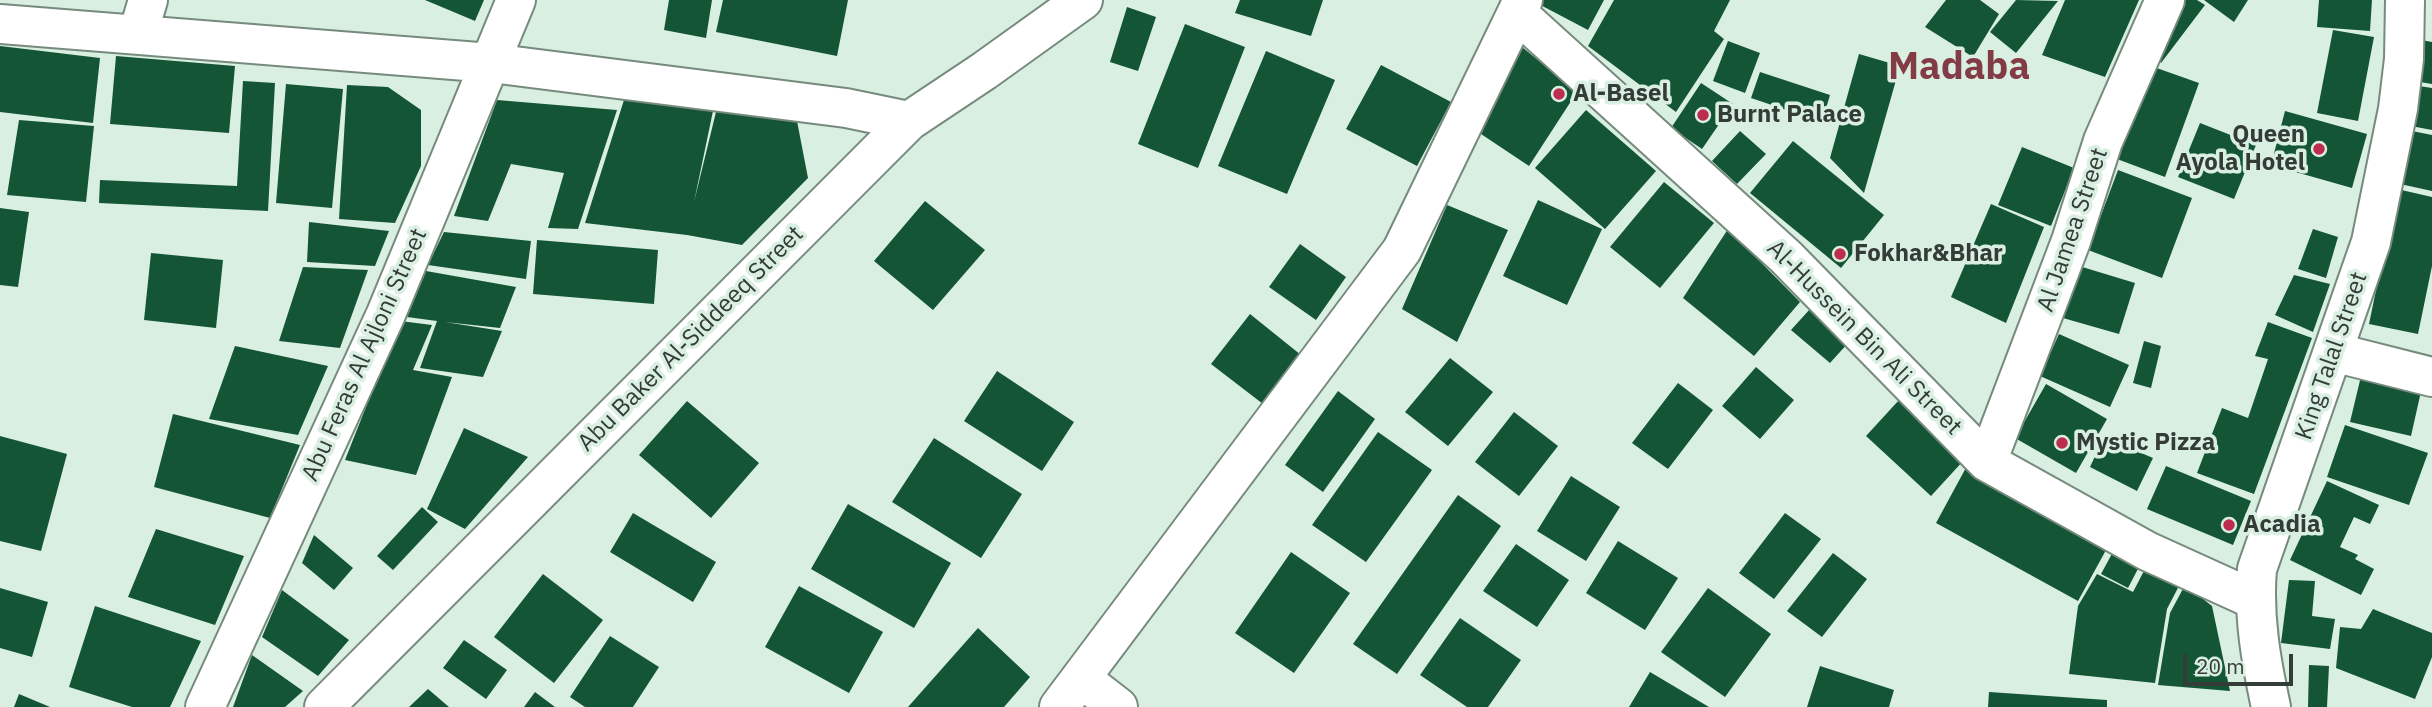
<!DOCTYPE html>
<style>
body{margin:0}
#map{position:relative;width:2432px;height:707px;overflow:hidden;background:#d9efe1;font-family:"IBM Plex Sans",sans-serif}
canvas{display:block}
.scale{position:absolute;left:2183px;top:654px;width:110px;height:32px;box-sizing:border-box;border:4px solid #333c36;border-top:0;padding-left:9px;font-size:21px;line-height:24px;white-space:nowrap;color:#333c36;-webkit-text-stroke:5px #d9efe1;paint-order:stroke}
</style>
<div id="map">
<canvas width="2432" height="707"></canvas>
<div class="scale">20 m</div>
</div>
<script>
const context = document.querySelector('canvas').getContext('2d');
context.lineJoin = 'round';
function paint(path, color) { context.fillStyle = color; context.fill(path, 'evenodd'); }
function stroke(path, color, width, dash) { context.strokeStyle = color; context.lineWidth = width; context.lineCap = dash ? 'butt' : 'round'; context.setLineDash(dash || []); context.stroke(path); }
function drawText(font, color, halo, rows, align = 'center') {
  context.font = font + ' "IBM Plex Sans",sans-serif'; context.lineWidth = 7; context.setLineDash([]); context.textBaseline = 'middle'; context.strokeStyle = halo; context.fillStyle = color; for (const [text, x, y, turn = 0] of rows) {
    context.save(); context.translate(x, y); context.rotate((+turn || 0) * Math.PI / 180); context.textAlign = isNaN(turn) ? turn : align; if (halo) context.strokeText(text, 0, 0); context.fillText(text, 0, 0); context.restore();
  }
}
paint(new Path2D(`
 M425,0H484L475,21Z
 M669,0H712L706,38L664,30Z
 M723,0H848L837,56L716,32Z
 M1240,0H1323L1311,36L1235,13Z
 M1531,0H1604L1588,30Z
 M1614,0H1730L1714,31L1724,39L1676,112L1588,46Z
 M1946,0H1980L1999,14L1973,57L1925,27Z
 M2016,0L2058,1L2016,53L1990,32Z
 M2065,0H2139L2105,77L2042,55Z
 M2182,0H2197L2205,5L2161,63L2158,57Z
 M2204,0H2248L2234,22Z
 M2319,0H2372L2370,31L2317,27Z
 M1127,7L1156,17L1138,71L1110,62Z
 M1185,24L1245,47L1198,168L1138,144Z
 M2333,30L2374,37L2358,121L2317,113Z
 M2421,40L2432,42V84L2414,81Z
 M1728,41L1760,53L1745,93L1713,81Z
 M0,46L100,58L93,123L0,112Z
 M1522,47L1577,92L1529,166L1481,134Z
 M1266,51L1335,80L1287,194L1218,166Z
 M1859,54L1900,66L1864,193L1830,158Z
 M116,56L235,66L229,133L110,124Z
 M1381,65L1451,102L1417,166L1346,129Z
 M2151,66L2199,83L2165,177L2117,159Z
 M1760,72L1830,95L1822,122L1751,98Z
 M243,81L275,83L268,211L99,203L100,180L237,186Z
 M1701,83L1733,104L1702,149L1671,128Z
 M286,84L343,89L332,208L276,203Z
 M347,85L388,87L421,110V166L395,223L339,219Z
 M2419,86L2432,88V130L2411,126Z
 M497,100L617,110L578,229L548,228L564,173L511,164L488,221L454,216Z
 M624,100L713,111L694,202L716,112L797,121L808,178L742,245L687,235L585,223Z
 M1586,110L1656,171L1605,229L1535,168Z
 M2285,111L2367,134L2352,188L2271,165Z
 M19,120L94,126L86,202L7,195Z
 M2200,123L2256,145L2234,199L2178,177Z
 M1740,131L1766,154L1737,184L1712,161Z
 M2412,131L2432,135V191L2400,184Z
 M1793,141L1884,215L1841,268L1750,193Z
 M2022,147L2074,168L2051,226L1998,205Z
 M2118,170L2192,198L2162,278L2088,250Z
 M1664,182L1714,223L1660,288L1610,247Z
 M2397,189L2432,197V266L2418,334L2369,324Z
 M1538,200L1602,229L1567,305L1503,276Z
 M925,201L985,250L933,310L874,261Z
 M1991,204L2044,227L2006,323L1951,297Z
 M1447,205L1508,230L1457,342L1402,309Z
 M0,208L29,212L18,287L0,285Z
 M309,222L389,231L375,266L307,262Z
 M1728,229L1800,302L1754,356L1683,298Z
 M2313,229L2338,237L2326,278L2298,269Z
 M444,232L531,241L526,279L428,265Z
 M537,240L658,250L654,304L533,294Z
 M1300,244L1346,277L1316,320L1269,287Z
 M151,253L223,260L216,328L144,320Z
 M2079,266L2135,283L2119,334L2063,318Z
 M303,267L368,270L340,348L279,341Z
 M426,271L516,287L500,328L445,322L502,331L483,377L420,368L437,321L407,317Z
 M2294,275L2330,284L2313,332L2275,315Z
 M1810,309L1849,342L1830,363L1791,330Z
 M1250,314L1301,355L1263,404L1211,364Z
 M400,321L432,325L413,370L452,377L416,475L345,460Z
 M2268,322L2312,338L2254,494L2197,473L2222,408L2248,418L2268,359L2255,356Z
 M2059,334L2129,365L2110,407L2040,376Z
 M2144,341L2161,346L2151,388L2133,383Z
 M235,346L328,366L298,435L209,419Z
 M1450,358L1493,392L1448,446L1405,412Z
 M1756,367L1794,400L1760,439L1722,406Z
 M997,371L1074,422L1042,471L964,421Z
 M2362,372L2422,387L2411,436L2350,422Z
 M1678,383L1713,410L1668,469L1632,443Z
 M2046,384L2107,419L2076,473L2015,438Z
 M1338,391L1375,419L1323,492L1285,465Z
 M1899,400L1964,460L1931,496L1866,436Z
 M687,401L759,463L711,518L639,455Z
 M1514,412L1558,446L1519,496L1475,462Z
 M173,414L300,445L270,518L154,487Z
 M2345,425L2428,453L2409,505L2327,477Z
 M464,428L528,457L465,529L427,509Z
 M1378,432L1432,470L1366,562L1312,525Z
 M0,436L67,454L41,551L0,541Z
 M2104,437L2153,458L2137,491L2090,467Z
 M934,438L1022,494L981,558L892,502Z
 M1968,464L2111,541L2078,601L1936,523Z
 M2166,466L2251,501L2233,545L2147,509Z
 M1571,476L1620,507L1586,561L1537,531Z
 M2327,481L2379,505L2370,524L2354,517L2340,547L2358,555L2355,559L2374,569L2361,595L2290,560Z
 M1458,495L1501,526L1397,674L1353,644Z
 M848,504L951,563L914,628L811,569Z
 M422,507L438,522L393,570L377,556Z
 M633,513L716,562L693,602L610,552Z
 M1785,513L1821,539L1774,599L1739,573Z
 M156,529L244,556L215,625L128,597Z
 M314,535L353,568L334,590L302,563Z
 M1618,541L1678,578L1645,630L1586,593Z
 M1516,544L1569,580L1537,627L1483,591Z
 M2114,550L2141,563L2128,588L2101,574Z
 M1291,552L1350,593L1294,673L1235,633Z
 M1833,553L1867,579L1822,637L1787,611Z
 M2146,567L2180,584L2167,609L2155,683L2069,674L2078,606L2097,574L2133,592Z
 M543,574L603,620L554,683L494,637Z
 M2289,580L2315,581L2312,616L2335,619L2330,649L2281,643Z
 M2185,585L2212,606L2230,691L2158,685L2170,613Z
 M799,586L883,632L849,693L765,647Z
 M0,588L48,602L32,657L0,648Z
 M1708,588L1771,634L1725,697L1661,652Z
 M282,590L349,640L318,676L262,637Z
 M95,606L201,641L170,707H132L69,687Z
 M2373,609L2432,633V657L2415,699L2336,668L2340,627L2361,629Z
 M1460,618L1521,660L1488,707H1467L1420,675Z
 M978,628L1030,677L1004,707H908Z
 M610,636L659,667L633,707H585L570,697Z
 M464,640L507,670L486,699L443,668Z
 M252,655L303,691L285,707H233Z
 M2309,665L2329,666L2327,707H2308Z
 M1820,666L1894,690L1889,707H1807Z
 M1650,672L1709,707H1629Z
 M428,689L449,707H409Z
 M535,692L555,707H524Z
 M1989,692L2107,700V707H1988Z
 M19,694L50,707H14Z`), '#135535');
const minor = new Path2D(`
 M1517,13L1786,257L1987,462L2147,551L2255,600
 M0,24L491,63L846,108L909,121
 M138,34L148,0
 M2333,352L2432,377
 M1987,462L2071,241L2103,141L2165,0
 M1082,679L1118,707
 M205,707L386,314L516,0
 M324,707L909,121L984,71L1083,0
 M1059,707L1402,250L1523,0
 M2271,707C2261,661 2253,616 2257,569L2371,242L2398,109L2404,59L2405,0`);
stroke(minor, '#768a7d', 42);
stroke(minor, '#fff', 38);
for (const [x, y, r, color] of [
 [1559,94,7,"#bd2d4e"],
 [1703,115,7,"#bd2d4e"],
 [2319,149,7,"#bd2d4e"],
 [1840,254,7,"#bd2d4e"],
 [2062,443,7,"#bd2d4e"],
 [2229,525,7,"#bd2d4e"]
]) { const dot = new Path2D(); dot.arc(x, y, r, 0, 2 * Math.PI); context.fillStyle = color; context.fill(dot); stroke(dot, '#d9efe1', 2.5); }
drawText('bold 24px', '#333c36', '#d9efe1', [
 ["Al-Basel",1573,94],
 ["Burnt Palace",1717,115],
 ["Queen",2305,135,"right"],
 ["Ayola Hotel",2305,163,"right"],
 ["Fokhar&Bhar",1854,254],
 ["Mystic Pizza",2076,443],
 ["Acadia",2243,525]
], 'left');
drawText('24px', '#333c36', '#d9efe1', [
 ["Al Jamea Street",2073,230,-71],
 ["Al-Hussein Bin Ali Street",1864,338,45],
 ["Abu Baker Al-Siddeeq Street",691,339,-45],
 ["Abu Feras Al Ajloni Street",365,355,-66],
 ["King Talal Street",2332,356,-71]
]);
drawText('bold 38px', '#833b45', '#d9efe1', [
 ["Madaba",1959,68]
]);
</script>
